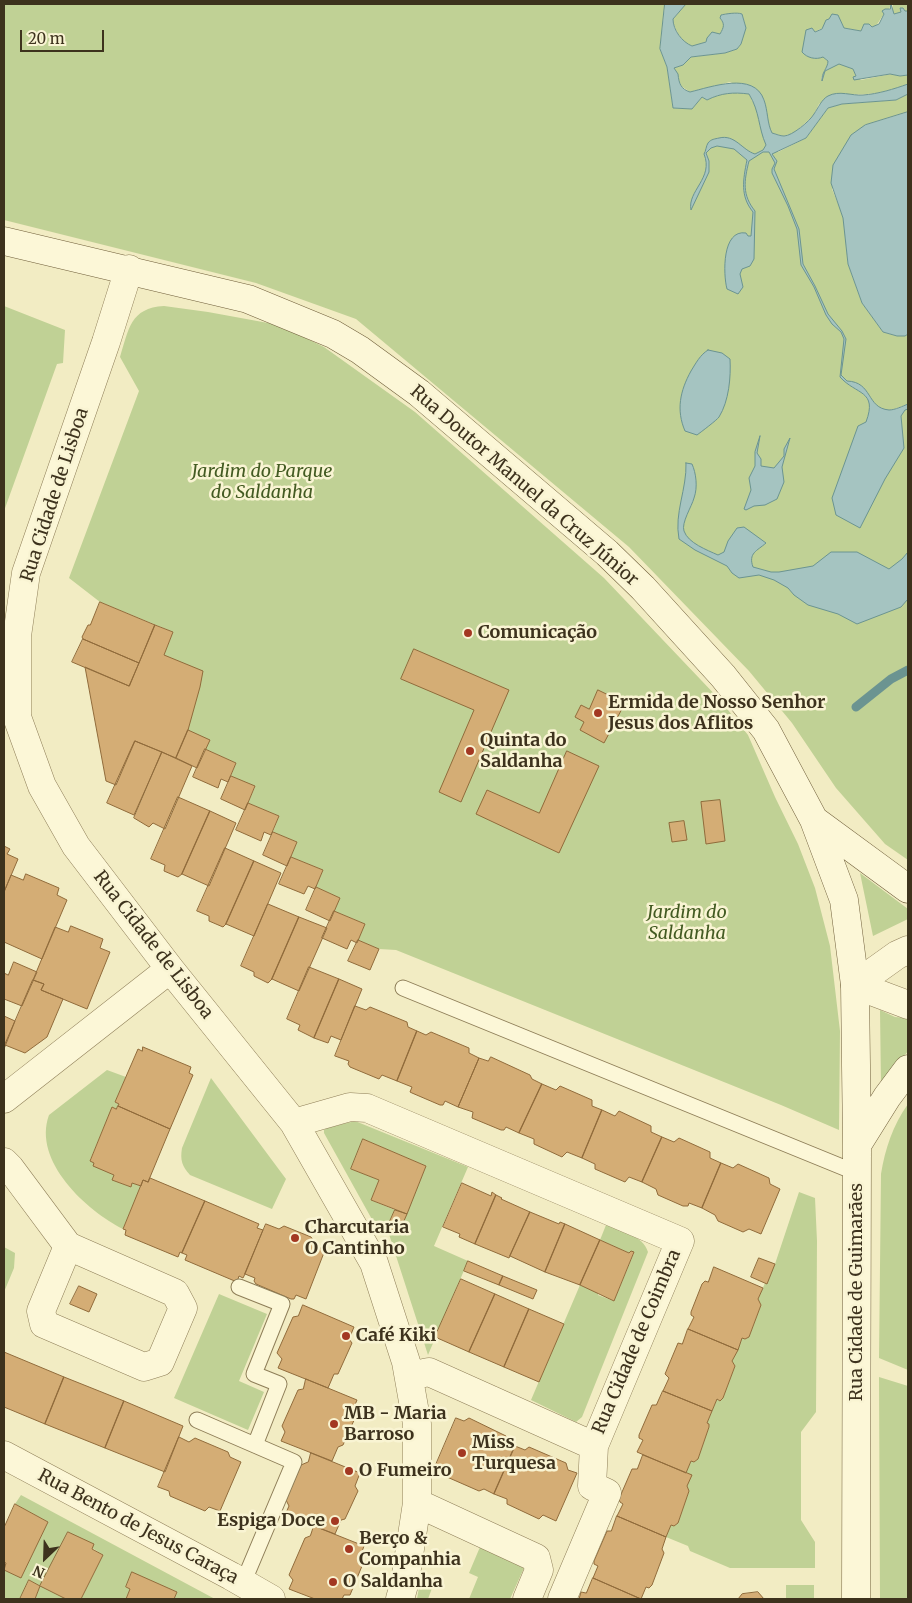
<!DOCTYPE html>
<meta charset="utf-8">
<style>
body{margin:0}
#map{position:relative;width:912px;height:1603px;overflow:hidden;background:#f2ecc3;font-family:Merriweather,serif}
canvas{display:block}
.frame{position:absolute;inset:0;border:5px solid #3d321d;pointer-events:none}
.north{position:absolute;left:20px;top:1533px;width:50px;height:50px;-webkit-text-stroke:4px #f9f4d3;paint-order:stroke;rotate:204deg;font-size:14px;font-weight:700;line-height:20px;text-align:center;color:#3d321d}
.north::after{content:'';display:block;margin:auto;width:18px;height:22px;background:#3d321d;clip-path:polygon(50% 0,100% 100%,50% 72%,0 100%)}
.scale{position:absolute;left:20px;top:30px;width:84px;height:22px;box-sizing:border-box;border:2px solid #3d321d;border-top:0;padding-left:6px;font-size:15px;line-height:18px;white-space:nowrap;color:#3d321d;-webkit-text-stroke:4px #f9f4d3;paint-order:stroke}
</style>
<div id="map">
<canvas width="912" height="1603"></canvas>
<div class="frame"></div>
<div class="north">N</div>
<div class="scale">20 m</div>
</div>
<script>
const context = document.querySelector('canvas').getContext('2d');
context.lineJoin = 'round';
function paint(path, color) { context.fillStyle = color; context.fill(path, 'evenodd'); }
function stroke(path, color, width, dash) { context.strokeStyle = color; context.lineWidth = width; context.lineCap = dash ? 'butt' : 'round'; context.setLineDash(dash || []); context.stroke(path); }
function drawText(font, color, halo, rows, align = 'center') {
  context.font = font + ' Merriweather,serif'; context.lineWidth = 5; context.setLineDash([]); context.textBaseline = 'middle'; context.strokeStyle = halo; context.fillStyle = color; for (const [text, x, y, turn = 0] of rows) {
    context.save(); context.translate(x, y); context.rotate((+turn || 0) * Math.PI / 180); context.textAlign = isNaN(turn) ? turn : align; if (halo) context.strokeText(text, 0, 0); context.fillText(text, 0, 0); context.restore();
  }
}
paint(new Path2D(`
 M4,4H665L660,49L667,67L673,108L692,109L702,97L707,100C721,93 733,92 749,94L778,152L806,138L828,108L842,104L896,100L908,94V112L865,125L832,189L844,218L848,264L862,303L883,332L897,336H905L908,334V404L892,410L908,409V860L885,844L836,788L792,723L749,671L629,547L356,319L256,283L4,220Z
 M686,4H891C890,9 888,9 884,14C874,27 881,26 862,28L861,31L844,28L838,16L826,20L825,27L814,32L812,29L823,57L828,61V65L821,78L822,80L825,71L839,63L853,69L856,76L861,80L891,74L900,76L908,75V84C885,93 863,97 839,93L819,104L813,116L793,134L783,136L772,133L769,127L764,99L730,82L690,92L681,86L674,68L683,65L691,57L725,53L737,49L741,44L745,24L742,14C735,11 730,16 723,14L720,18L725,26L720,34H718C712,38 700,46 693,46C683,46 673,27 673,19Z
 M893,4H908V11H905L903,8H900L901,13L894,14L892,11Z
 M4,306L65,330L63,363L57,364L4,511Z
 M164,306L208,312L279,325L324,347L415,412L604,578L720,700L748,735L775,797L798,844L815,888L830,946L840,1031L839,1130L781,1105L396,950L379,949L358,940L365,924L334,911L340,898L316,887L323,870L291,857L297,842L273,832L279,816L248,803L255,787L231,776L236,763L205,749L188,730L164,655L173,632L100,602L69,578L139,391L120,357C129,329 130,308 164,306Z
 M860,873L908,909V919L873,936Z
 M880,1010L895,1017L908,1018V1051L881,1087Z
 M107,1070L126,1077L115,1102L119,1104L116,1109L112,1108L90,1160L114,1175L113,1180L131,1187L132,1183L141,1186L123,1229C87,1211 32,1161 49,1115Z
 M211,1078L286,1179L272,1209L190,1175C182,1166 180,1160 182,1148Z
 M908,1104V1370L879,1358L881,1174C885,1149 893,1125 908,1104Z
 M355,1121L468,1167L434,1246L468,1261L428,1355L387,1228L374,1223L324,1133V1130L327,1128ZM363,1139L426,1166L399,1232L387,1228L395,1210L371,1200L379,1180L351,1169Z
 M799,1192L815,1198L817,1241L816,1412L801,1432V1520L815,1542V1568H730L690,1551L688,1546L666,1537L671,1525L674,1526L678,1523L689,1491L687,1486L691,1475L686,1473L691,1461L694,1462L698,1459L709,1427V1424L707,1423L717,1399L720,1401L723,1398L735,1366L732,1361L742,1338L745,1339L749,1337L761,1305L758,1299L765,1283L751,1277L759,1258L775,1264Z
 M606,1225C621,1231 643,1235 648,1252L582,1417L576,1422L531,1400L580,1285L598,1292V1295L614,1301L634,1253L631,1251L629,1253L600,1240Z
 M4,1247L15,1253L14,1268L4,1292Z
 M219,1294L267,1314L239,1381L264,1392L248,1430L174,1398Z
 M879,1377L908,1386V1599H880Z
 M21,1495L215,1599H174L177,1592L132,1573L126,1587L130,1589L126,1599H81L103,1555L68,1532L41,1586L66,1599H35L40,1586L29,1580L20,1599H4V1570L21,1577L48,1522L15,1504Z
 M480,1547L524,1568L510,1599H469L478,1577L469,1573Z
 M421,1575L435,1580L428,1599H417Z
 M786,1585H814V1599H786Z`), '#c0d195');
const water = new Path2D(`
 M665,4H686L673,19C673,30 682,42 692,46L706,42L707,38L712,32L720,34C724,27 725,24 720,18L721,15C725,14 737,12 742,14L746,28L741,44L737,49L725,53L691,57L683,65L674,68L678,74C679,84 681,89 690,92C711,87 754,71 764,100C768,111 767,123 772,133C776,134 780,136 784,136C792,136 810,121 814,114C818,108 822,99 828,96C839,90 852,96 863,95C878,94 894,89 908,84V94L896,100L842,104L828,108L806,138L772,154L777,161L774,169L799,229L803,264L815,286L828,314L842,331L846,339L841,375L847,381C873,382 866,408 889,410C895,410 903,406 908,404V409L905,410L901,416L904,448L885,479L860,528L836,515L832,498L858,426L866,422C878,390 856,395 840,377L844,339L841,332L832,324L826,315L814,287L801,265L797,229L788,206L772,173V169L775,163L769,152H763L749,161C744,181 742,195 755,211L754,259L750,266L742,269L740,274L743,287L738,294L727,289C723,274 722,229 746,233L748,236H751L753,212C740,196 743,180 747,160L734,149L717,146L711,148L706,153L709,161V172L691,210C687,191 714,178 704,154C706,151 706,146 708,143C711,139 715,139 719,138C735,134 742,150 755,154L763,150L766,145C758,127 760,112 749,94C733,92 721,93 707,100L702,97L692,109L673,108L667,67L660,49Z
 M891,4L894,14L901,12L900,8H903L905,11H908V75L900,76L890,74L854,80L853,77L856,76L853,69L839,64L825,71L822,81C821,73 828,68 828,61L823,57C816,60 807,58 802,52L806,30L812,28L815,32L822,29L826,20L829,19L832,14L838,15L844,28L861,31L864,24H869L872,27L879,24L884,14L882,11L885,9H890Z
 M908,112V334L905,336H897L883,332L862,303L848,264L843,218L831,183L833,165L851,135L865,125Z
 M708,350L722,353L730,359C731,377 729,401 719,417C717,420 701,432 697,435L685,431C676,410 680,391 691,371C696,363 700,355 708,350Z
 M760,436L757,453L761,459V466L774,468L784,456V449L790,438L782,467L784,482L777,499L765,505L754,506L746,510L744,509L751,490L749,478L755,466V452Z
 M686,463L692,464C696,473 698,487 694,498C692,506 681,523 684,531C688,543 707,550 718,555L724,552L728,541L737,528L744,527L766,543C757,551 748,553 753,567L771,572H779L813,566L831,552H857L889,569L902,559L908,552V599L901,607L857,624L838,614L808,605L794,595L788,588L774,580L759,575L739,578L732,573L727,566L695,550L679,539C674,513 687,489 686,463Z`);
paint(water, '#a5c4c1');
stroke(water, '#6b9491', 1);
stroke(new Path2D(`
 M856,707L891,679L908,670`), '#6b9491', 9);
const building = new Path2D(`
 M100,602L155,625L139,663L83,639L82,637L88,625H90Z
 M155,625L173,632L164,655L203,671L200,687L188,730L176,758L135,741L116,785L106,781L85,667L129,686Z
 M83,639L139,663L129,686L72,662Z
 M414,649L509,690L461,802L439,792L474,710L401,679Z
 M598,690L625,703L604,743L580,730L584,722L575,717L581,705L589,709Z
 M188,730L210,740L197,768L176,758Z
 M135,741L162,752L134,815L107,803Z
 M205,749L236,763L228,782L221,779L218,788L193,777Z
 M567,751L599,766L559,853L476,814L487,790L539,813Z
 M162,752L192,766L165,829L153,823L149,827L134,818Z
 M231,776L255,786L245,810L221,799Z
 M178,797L210,811L182,874L178,877L164,871L165,865L151,859Z
 M720,800L725,841L706,844L701,802Z
 M248,803L279,816L271,835L264,832L261,841L236,830Z
 M210,811L236,823L209,886L182,874Z
 M684,821L687,840L672,842L669,823Z
 M273,832L297,842L287,866L263,855Z
 M4,846L10,849L7,854L18,859L4,892Z
 M225,848L254,861L226,924L223,927L209,921V916L197,911Z
 M291,857L323,870L315,889L308,886L304,894L279,884Z
 M254,861L281,873L254,936L226,924Z
 M26,874L59,888L57,895L67,900L42,959L4,942V892L11,875L23,880Z
 M316,887L340,898L330,921L306,910Z
 M268,904L299,917L272,979L268,983L254,976V972L241,966Z
 M334,911L365,924L357,943L351,940L347,949L322,938Z
 M299,917L327,928L299,991L272,979Z
 M71,926L103,939L100,948L110,952L87,1009L41,990L44,984L33,980L55,927L68,932Z
 M358,940L379,949L370,970L348,961Z
 M14,962L37,972L22,1006L4,999V973L8,975Z
 M309,967L339,979L314,1038L298,1030L300,1025L287,1019Z
 M339,979L362,989L341,1040L331,1036L328,1043L314,1038Z
 M33,980L44,984L41,990L63,999L47,1037L25,1053L5,1045Z
 M355,1006L366,1010L370,1007L407,1022L408,1027L417,1031L397,1081L382,1075L379,1079L350,1067L348,1064L349,1061L335,1056Z
 M4,1016L15,1021L4,1049Z
 M417,1031L426,1035L431,1032L469,1048V1053L479,1058L458,1107L445,1101L443,1105H440L412,1093L410,1092L412,1087L397,1081Z
 M143,1047L191,1067L189,1073L193,1075L170,1129L118,1106L119,1104L115,1102L138,1049L142,1051Z
 M491,1057L530,1075L532,1079L542,1084L519,1133L506,1127L504,1130H501L472,1118L473,1112L458,1107L479,1058L488,1061Z
 M542,1084L556,1090L560,1086L592,1100V1106L602,1110L582,1158L567,1152L562,1157L534,1144V1139L519,1133Z
 M118,1106L170,1129L148,1182L143,1180L141,1186L132,1183L131,1187L112,1180L114,1175L93,1166L94,1163L90,1161L112,1107L116,1109Z
 M602,1110L615,1116L619,1111L651,1126V1132L662,1137L642,1182L629,1177L625,1182L595,1169V1164L582,1158Z
 M662,1137L674,1142L679,1138L710,1152V1158L721,1163L702,1208L689,1203L688,1206H683L658,1195L656,1189L642,1182Z
 M363,1139L426,1166L407,1214L371,1200L379,1180L351,1169Z
 M721,1163L733,1168L738,1164L769,1178L770,1184L780,1189L761,1234L749,1229L743,1232L718,1221L715,1215L702,1208Z
 M150,1178L205,1201L182,1253L180,1252L178,1257L125,1235L126,1230L123,1229L143,1180L148,1182Z
 M462,1183L491,1196L492,1192L496,1195L475,1244L459,1237L460,1234L443,1227Z
 M496,1195L502,1198L501,1199L530,1212L509,1258L475,1244Z
 M205,1201L259,1224L257,1228L263,1230L245,1274L243,1278L239,1276L237,1282L185,1260L187,1255L182,1253Z
 M395,1210L407,1214L399,1232L387,1228Z
 M530,1212L559,1224L560,1222L565,1224L545,1272L510,1256Z
 M266,1224L279,1229L284,1226L311,1237L313,1240L312,1244L325,1250L306,1299L296,1295L294,1299H291L256,1284L254,1281L255,1278L245,1274Z
 M565,1224L600,1240L580,1285L545,1272Z
 M600,1240L629,1253L631,1251L634,1252L614,1301L580,1285Z
 M759,1258L775,1264L767,1284L751,1277Z
 M468,1261L503,1276L499,1285L464,1271Z
 M714,1267L763,1288L758,1299L761,1305L749,1337L745,1339L742,1338L738,1350L688,1329L694,1317L691,1315V1312L702,1284L705,1281L708,1282Z
 M503,1276L537,1290L533,1299L499,1285Z
 M461,1279L495,1294L469,1352L435,1337Z
 M79,1286L97,1294L89,1312L70,1304Z
 M495,1294L529,1309L504,1367L469,1352Z
 M303,1305L354,1327L349,1339L352,1343L338,1374H334L328,1388L278,1368L282,1359L277,1353L293,1317L298,1316Z
 M529,1309L564,1324L539,1382L504,1367Z
 M688,1329L738,1350L732,1361L735,1366L723,1398L720,1401L717,1399L712,1411L663,1391L669,1378L665,1374L678,1343L682,1344Z
 M4,1352L64,1377L45,1424L4,1407Z
 M64,1377L124,1401L105,1448L45,1424Z
 M306,1379L357,1400L352,1412L355,1418L343,1445L338,1447L332,1461L281,1441L285,1432L282,1426L298,1390L303,1389Z
 M663,1391L712,1411L707,1423L709,1424V1427L698,1459L694,1462L691,1461L686,1473L637,1452L643,1440L639,1438V1435L652,1405H656Z
 M124,1401L183,1426L165,1472L105,1448Z
 M456,1418L464,1421L469,1418L506,1436V1442L515,1446L494,1494L484,1489L479,1491L447,1477V1472L435,1467Z
 M179,1437L189,1442L195,1438L228,1452L230,1457L241,1462L220,1511L209,1507L205,1511L170,1496L169,1491L158,1487Z
 M515,1446L525,1450L529,1447L566,1463L568,1470L577,1473L556,1521L543,1515L539,1519L507,1504V1499L494,1494Z
 M311,1453L360,1473L355,1486L358,1491L345,1519L341,1520L335,1534L285,1515L289,1506L286,1500L301,1465L308,1462Z
 M643,1455L692,1475L687,1486L689,1491L678,1523L674,1526L671,1525L666,1537L617,1516L623,1504L620,1502L619,1499L632,1469H637Z
 M15,1504L48,1522L21,1578L4,1570L6,1563L4,1562V1528Z
 M617,1516L666,1537L662,1549L664,1553L652,1585L649,1588L646,1587L641,1599L593,1578L598,1566L594,1564V1561L607,1531H611Z
 M314,1526L364,1546L359,1560L362,1566L350,1595H344L342,1599H315L289,1589L293,1580L289,1575L305,1538L310,1536Z
 M68,1532L94,1544L92,1549L103,1555L81,1599H66L40,1586Z
 M132,1572L177,1592L174,1599H126L130,1589L126,1587Z
 M593,1578L641,1599H579L581,1592L586,1593Z
 M29,1580L40,1586L35,1599H20Z
 M758,1592L764,1599H738L742,1594Z`);
paint(building, '#d4ad75');
stroke(building, '#906b3b', 1);
const lane = new Path2D(`
 M403,988L857,1173
 M239,1287L282,1304L254,1374L279,1384L255,1445
 M197,1420L294,1462L243,1583`);
const street = new Path2D(`
 M129,269L106,342L26,573L17,636V717L42,786L76,846L170,969L294,1123L374,1263L406,1362L417,1424V1503L405,1581L400,1599
 M855,985L897,955L908,950
 M855,985L908,1005
 M4,1099L170,969
 M294,1123L350,1107L367,1108L680,1241L594,1446L429,1372L409,1376
 M4,1162L10,1168L68,1246
 M68,1246L175,1293L183,1308L160,1362L144,1367L44,1324L41,1311Z
 M4,1455L231,1576L271,1599
 M417,1503L536,1558L539,1570L527,1599
 M562,1599L607,1493L592,1486L594,1446`);
const secondary = new Path2D(`
 M4,241L248,299L333,334L360,350L419,393L607,553L643,588L723,676L766,730L814,820L844,900L855,985L857,1145L856,1599
 M814,820L908,889
 M857,1145L887,1097L908,1069`);
stroke(lane, '#8e7e58', 17);
stroke(street, '#8e7e58', 29);
stroke(secondary, '#705f3b', 29);
stroke(lane, '#fcf7d7', 15);
stroke(street, '#fcf7d7', 28);
stroke(secondary, '#fcf7d7', 28);
for (const [x, y, r, color] of [
 [468,633,5,"#a33822"],
 [598,713,5,"#a33822"],
 [470,751,5,"#a33822"],
 [295,1238,5,"#a33822"],
 [346,1336,5,"#a33822"],
 [334,1424,5,"#a33822"],
 [462,1453,5,"#a33822"],
 [349,1471,5,"#a33822"],
 [335,1521,5,"#a33822"],
 [349,1549,5,"#a33822"],
 [333,1582,5,"#a33822"]
]) { const dot = new Path2D(); dot.arc(x, y, r, 0, 2 * Math.PI); context.fillStyle = color; context.fill(dot); stroke(dot, '#f9f4d3', 2); }
drawText('italic 18px', '#435b22', '#f9f4d3', [
 ["Jardim do Parque",262,472],
 ["do Saldanha",262,493],
 ["Jardim do",687,913],
 ["Saldanha",687,934]
]);
drawText('18px', '#3d321d', '#f9f4d3', [
 ["Rua Doutor Manuel da Cruz Júnior",524,486,41],
 ["Rua Cidade de Lisboa",55,495,-72],
 ["Rua Cidade de Lisboa",153,945,52],
 ["Rua Cidade de Guimarães",857,1292,-90],
 ["Rua Cidade de Coimbra",637,1342,-67],
 ["Rua Bento de Jesus Caraça",138,1527,28]
]);
drawText('bold 18px', '#3d321d', '#f9f4d3', [
 ["Comunicação",478,633],
 ["Ermida de Nosso Senhor",608,703],
 ["Jesus dos Aflitos",608,724],
 ["Quinta do",480,741],
 ["Saldanha",480,762],
 ["Charcutaria",305,1228],
 ["O Cantinho",305,1249],
 ["Café Kiki",356,1336],
 ["MB - Maria",344,1414],
 ["Barroso",344,1435],
 ["Miss",472,1443],
 ["Turquesa",472,1464],
 ["O Fumeiro",359,1471],
 ["Espiga Doce",325,1521,"right"],
 ["Berço &",359,1539],
 ["Companhia",359,1560],
 ["O Saldanha",343,1582]
], 'left');
</script>
